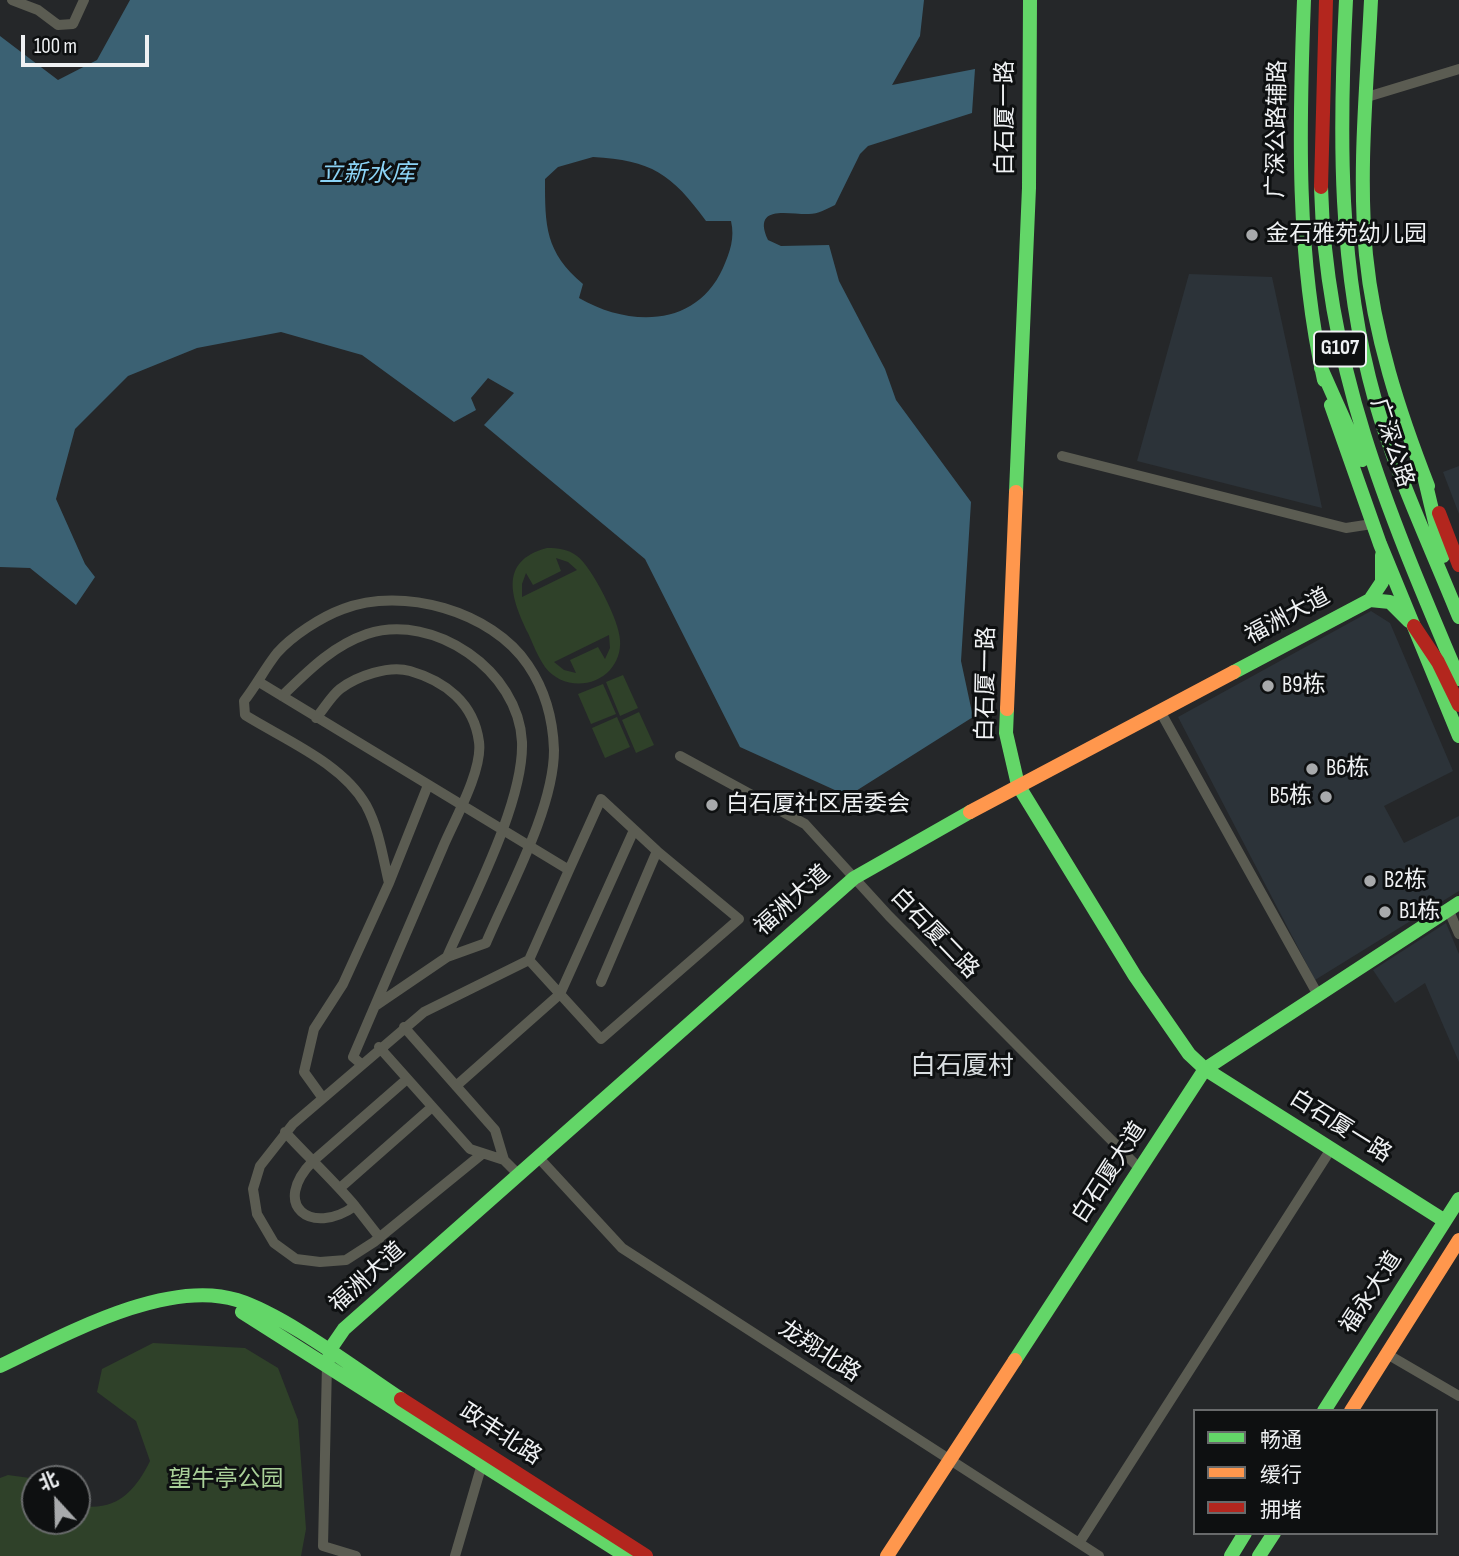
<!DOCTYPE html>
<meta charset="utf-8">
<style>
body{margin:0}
#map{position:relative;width:1459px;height:1556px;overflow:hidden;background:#252729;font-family:"Sofia Sans Condensed","Noto Sans SC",sans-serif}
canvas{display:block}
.legend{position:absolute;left:1193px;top:1409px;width:245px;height:126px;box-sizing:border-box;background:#0e1011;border:2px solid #686a6b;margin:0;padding:9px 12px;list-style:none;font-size:21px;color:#eff1f3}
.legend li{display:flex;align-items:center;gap:14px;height:35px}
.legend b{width:35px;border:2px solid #686a6b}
.north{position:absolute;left:21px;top:1465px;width:70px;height:70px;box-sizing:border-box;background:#0e1011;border:2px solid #686a6b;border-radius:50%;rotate:338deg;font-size:19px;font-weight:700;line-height:28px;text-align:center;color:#eff1f3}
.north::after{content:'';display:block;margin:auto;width:24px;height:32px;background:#a8aaac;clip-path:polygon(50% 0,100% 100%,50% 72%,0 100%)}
.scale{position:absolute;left:21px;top:35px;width:128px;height:32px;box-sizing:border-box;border:4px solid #eff1f3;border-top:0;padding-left:9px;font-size:21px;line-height:24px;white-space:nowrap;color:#eff1f3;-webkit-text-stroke:5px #0e1011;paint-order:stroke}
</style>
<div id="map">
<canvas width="1459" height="1556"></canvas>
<ul class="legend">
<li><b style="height:9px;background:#63d668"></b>畅通</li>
<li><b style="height:9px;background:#ff974d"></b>缓行</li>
<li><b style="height:9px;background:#b3261e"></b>拥堵</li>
</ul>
<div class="north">北</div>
<div class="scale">100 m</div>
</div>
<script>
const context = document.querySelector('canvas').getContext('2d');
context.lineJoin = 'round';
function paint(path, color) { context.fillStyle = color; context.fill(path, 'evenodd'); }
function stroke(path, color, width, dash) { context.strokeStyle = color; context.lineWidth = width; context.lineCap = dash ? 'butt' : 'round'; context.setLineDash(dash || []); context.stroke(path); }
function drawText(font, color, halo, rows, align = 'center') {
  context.font = font + ' "Sofia Sans Condensed","Noto Sans SC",sans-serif'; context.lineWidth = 6; context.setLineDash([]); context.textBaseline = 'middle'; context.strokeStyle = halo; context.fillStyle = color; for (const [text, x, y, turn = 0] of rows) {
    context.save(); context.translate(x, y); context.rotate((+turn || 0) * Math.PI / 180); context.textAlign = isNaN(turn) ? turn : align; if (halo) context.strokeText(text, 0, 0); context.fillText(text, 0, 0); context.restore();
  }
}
paint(new Path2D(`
 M1189,274L1272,277L1322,508L1137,461Z
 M1459,466V514L1443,472Z
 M1371,611L1390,623L1453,771L1384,806L1404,843L1459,816V891L1315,980L1178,717Z
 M1446,923L1459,954V1062L1425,983L1395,1003L1373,970Z`), '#2c3339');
paint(new Path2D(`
 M547,548C558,548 568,549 577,556C592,567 620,622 620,640C621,651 617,662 610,670C592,689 561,688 545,667C538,657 533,644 528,633C512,600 497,561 547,548ZM556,558L568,562L577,570L522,597V584L526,573L533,585L561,571ZM609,635L610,648L605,659L598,647L570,660L576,673L564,670L554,662Z
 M623,675L638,708L620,716L606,682Z
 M603,684L616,714L591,724L578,694Z
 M639,712L654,745L636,753L622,720Z
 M617,717L630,747L605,758L592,728Z
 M153,1343L245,1348L278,1368L298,1420L306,1529L301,1556H0V1478L8,1475L37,1479L35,1521H77V1505C115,1513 135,1492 150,1461L136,1421L97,1392L102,1369Z`), '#2f4129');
paint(new Path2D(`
 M130,0H924L920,36L892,85L975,69L972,113L868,146L860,154L835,205C827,209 818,214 809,214C791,215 751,203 768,240L781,246L829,245L839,281L885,369L896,400L971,502L961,661L973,717L848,796L740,747L645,559L484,425L514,393L488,378L471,398L476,410L454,422L362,355L281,332L197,348L128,376L75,429L56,499L85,564L95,577L76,605L30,568L0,567V36L58,80L97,60ZM593,157C651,160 672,174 706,221H731C735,238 730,252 723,268C696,328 629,327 579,298L583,284C545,252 545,226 545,179L558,167Z`), '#3b6173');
stroke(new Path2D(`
 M12,0L38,10L58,25L73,24L84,0
 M1367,97L1459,69
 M1062,456L1346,528L1372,524
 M259,682L569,870L529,960L601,1039L739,919L657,851L601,982
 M282,696C308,671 332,646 367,634C434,612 519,671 522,742C524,802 472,900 447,957
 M1160,711L1318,995
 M316,718C324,709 331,696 340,689C357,676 389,665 410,671C445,681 474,703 479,742C483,770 454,821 443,847C413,917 383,987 353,1057L360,1063
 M680,756L805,824L889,916L1140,1169
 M569,870L601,799L657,851
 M1449,911L1459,934
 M375,1006L447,957L486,943C509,889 554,808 554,750C553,719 545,690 528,665C492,611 402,586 343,609C321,617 292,636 277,653C265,668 256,686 244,701L245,715C285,740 342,763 366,805C379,829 383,858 389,883
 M404,1027L495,1130L504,1160
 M379,1047L470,1149L504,1160L519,1175
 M456,1086L560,994L634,830
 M322,1097L304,1072L314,1029L343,984L389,883L428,785
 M285,1132C308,1157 333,1180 355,1206C311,1237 270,1205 313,1161L407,1079
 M482,1154L374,1242L346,1260L320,1262L296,1259L274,1243L257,1214L253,1189L260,1166L293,1124L424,1012L529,960
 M538,1157L622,1248L1099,1556
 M340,1188L432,1107
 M355,1206L380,1238
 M1387,1354L1459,1396
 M327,1364L323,1546L356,1556
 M1079,1543L1331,1149
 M455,1556L482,1464`), '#5b5c52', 10);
stroke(new Path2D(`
 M1304,0C1299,128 1296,254 1324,380
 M1346,0C1339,134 1338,269 1375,400C1396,474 1430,545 1459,617
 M1371,0C1367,85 1358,170 1366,255C1374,335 1399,412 1428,486
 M1321,187C1326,369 1389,514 1459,679
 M1321,368L1362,460
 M1331,405L1380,544L1459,736
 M1424,476L1443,556
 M1016,492L1029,188L1030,0
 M1370,600L1390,602L1409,621
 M1234,672L1370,600L1382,582V555
 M1007,709L1006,733L1018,785L1135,976L1189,1054L1205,1069L1445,1221
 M242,1312L626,1556
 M1015,1360L1205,1069L1459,903
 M327,1364L333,1345L344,1329L854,878L970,812
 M0,1366C63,1336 166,1278 237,1300C285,1315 357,1370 401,1399
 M1324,1411L1459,1199
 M1231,1556L1245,1533
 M1259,1556L1274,1533`), '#63d668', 14);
stroke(new Path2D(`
 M1007,709L1016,492
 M970,812L1234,672
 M1351,1411L1459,1240
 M887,1556L1015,1360`), '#ff974d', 14);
stroke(new Path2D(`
 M1321,187L1326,0
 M1439,513L1459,565
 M1414,626L1438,662L1459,705
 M401,1399L646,1556`), '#b3261e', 14);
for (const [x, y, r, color] of [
 [1252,235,7,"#a8aaac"],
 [1268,686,7,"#a8aaac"],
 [1312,769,7,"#a8aaac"],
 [1326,797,7,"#a8aaac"],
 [712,805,7,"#a8aaac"],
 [1370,881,7,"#a8aaac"],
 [1385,912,7,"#a8aaac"]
]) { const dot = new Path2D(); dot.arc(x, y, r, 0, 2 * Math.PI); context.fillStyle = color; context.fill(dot); stroke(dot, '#0e1011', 2.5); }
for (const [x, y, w] of [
 [1340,349,52]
]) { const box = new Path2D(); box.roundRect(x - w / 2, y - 17.5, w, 35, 5); context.fillStyle = '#0e1011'; context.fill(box); stroke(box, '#eff1f3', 2); }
drawText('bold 21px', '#eff1f3', null, [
 ["G107",1340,349]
]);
drawText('23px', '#eff1f3', '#0e1011', [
 ["白石厦一路",1006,118,-90],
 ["广深公路辅路",1278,129,-89],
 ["广深公路",1391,443,72],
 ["福洲大道",1288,617,-28],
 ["白石厦一路",987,684,-89],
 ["福洲大道",793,901,-42],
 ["白石厦二路",934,934,46],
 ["白石厦一路",1340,1127,32],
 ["白石厦大道",1110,1173,-57],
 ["福洲大道",368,1278,-42],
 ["福永大道",1372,1293,-57],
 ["龙翔北路",819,1352,33],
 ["政丰北路",500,1435,33]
]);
drawText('23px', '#eff1f3', '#0e1011', [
 ["金石雅苑幼儿园",1266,235],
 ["B9栋",1282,686],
 ["B6栋",1326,769],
 ["B5栋",1312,797,"right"],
 ["白石厦社区居委会",726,805],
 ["B2栋",1384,881],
 ["B1栋",1399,912]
], 'left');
drawText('23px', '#a9d098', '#0e1011', [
 ["望牛亭公园",226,1480]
]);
drawText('italic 24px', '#8bd3f5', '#0e1011', [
 ["立新水库",367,175]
]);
drawText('26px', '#dadfe2', '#0e1011', [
 ["白石厦村",962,1067]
]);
</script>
